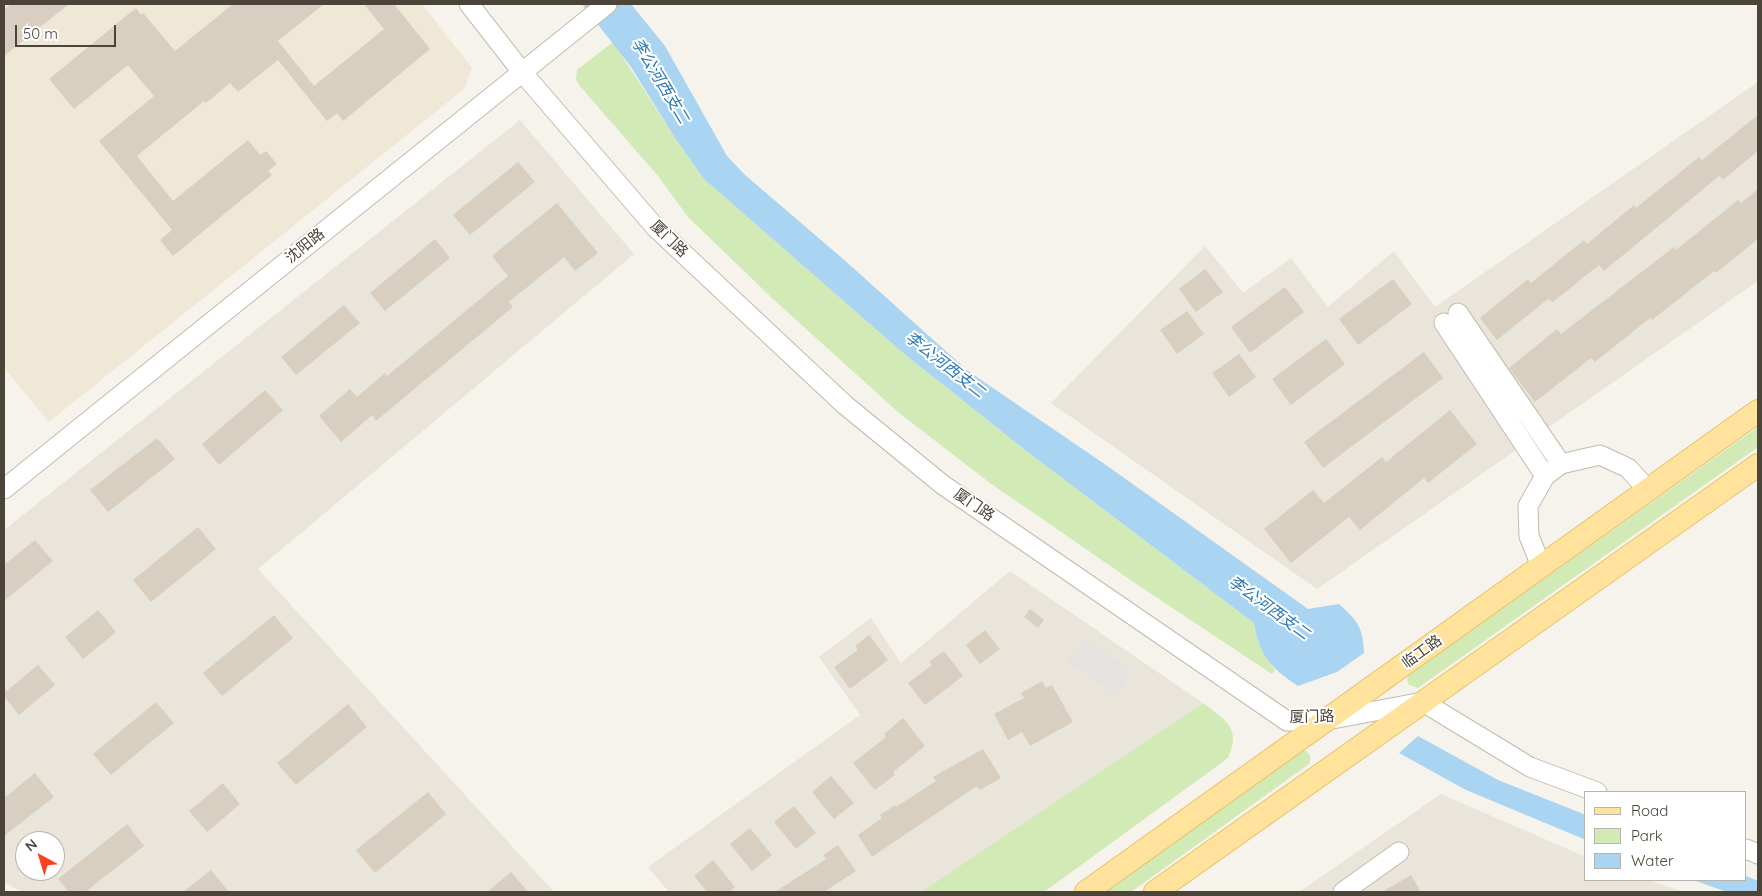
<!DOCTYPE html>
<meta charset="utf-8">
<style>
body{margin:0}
#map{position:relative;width:1762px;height:896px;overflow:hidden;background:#f6f3ec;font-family:Quicksand,sans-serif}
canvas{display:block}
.frame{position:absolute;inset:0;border:5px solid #4b4439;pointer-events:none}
.legend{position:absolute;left:1584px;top:791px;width:162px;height:90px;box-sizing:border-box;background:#fff;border:1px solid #b7b4b0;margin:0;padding:6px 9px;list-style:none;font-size:15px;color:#4b4439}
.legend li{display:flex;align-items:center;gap:10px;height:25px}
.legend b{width:25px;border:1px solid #b7b4b0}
.north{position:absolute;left:15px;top:831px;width:50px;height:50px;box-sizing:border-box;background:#fff;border:1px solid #b7b4b0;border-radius:50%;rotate:321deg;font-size:14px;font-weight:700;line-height:20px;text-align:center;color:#4b4439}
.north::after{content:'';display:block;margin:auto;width:18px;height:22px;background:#fc3f1d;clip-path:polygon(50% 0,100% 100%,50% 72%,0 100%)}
.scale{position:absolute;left:15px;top:25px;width:101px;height:22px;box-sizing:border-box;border:2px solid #4b4439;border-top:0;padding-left:6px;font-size:15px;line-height:18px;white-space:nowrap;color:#4b4439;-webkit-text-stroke:4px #fff;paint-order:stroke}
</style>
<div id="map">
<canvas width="1762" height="896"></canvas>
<div class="frame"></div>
<ul class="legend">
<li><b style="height:6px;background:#ffe39c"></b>Road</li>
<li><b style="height:14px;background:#d2eab5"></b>Park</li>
<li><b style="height:14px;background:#a9d4f2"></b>Water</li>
</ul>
<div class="north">N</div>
<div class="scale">50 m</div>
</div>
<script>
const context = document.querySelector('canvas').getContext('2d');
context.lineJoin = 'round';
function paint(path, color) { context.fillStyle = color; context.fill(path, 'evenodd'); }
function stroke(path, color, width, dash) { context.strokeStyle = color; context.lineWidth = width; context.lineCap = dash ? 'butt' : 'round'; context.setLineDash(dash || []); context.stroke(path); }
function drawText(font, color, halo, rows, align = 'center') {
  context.font = font + ' Quicksand,"Noto Sans SC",sans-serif'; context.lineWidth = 4; context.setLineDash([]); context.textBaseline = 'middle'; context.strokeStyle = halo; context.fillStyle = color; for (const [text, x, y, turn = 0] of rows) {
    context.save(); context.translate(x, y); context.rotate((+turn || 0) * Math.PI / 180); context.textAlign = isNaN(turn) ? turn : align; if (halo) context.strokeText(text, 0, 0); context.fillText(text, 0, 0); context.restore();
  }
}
paint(new Path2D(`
 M1758,82V281L1317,589L1051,403L1205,246L1243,293L1291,258L1328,307L1394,251L1435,307Z
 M520,120L634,254L258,569L554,892H22L4,882V530ZM25,841H55V871H25Z
 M1010,571L1203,703L921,892H669L648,867L860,715L819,657L871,618L901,663Z
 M1441,794L1586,857V880H1649L1684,892H1299Z`), '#eae5da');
paint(new Path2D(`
 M4,4H422L472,68L464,89L49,422L4,368Z`), '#efe8d6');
paint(new Path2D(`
 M613,42L675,138L704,179L902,352L1025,450L1254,623C1257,642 1263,655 1275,670L1272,674L1135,583L990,483L899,413L773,299L688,217L658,176L579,85L576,79L577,70Z
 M1758,427V447L1418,688L1409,685L1407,680L1409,675Z
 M1203,703C1225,720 1242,727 1228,758L1044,892H921Z
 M1300,751H1306C1311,755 1312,758 1309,764L1131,892H1104Z`), '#d2eab5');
paint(new Path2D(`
 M1084,637L1132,671L1115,695L1067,661Z`), '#e5e3e0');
paint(new Path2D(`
 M582,4H631L665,46L727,156L744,174L842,258L968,371L1106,465L1308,609L1339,604C1358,621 1363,628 1364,653L1337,672L1298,686C1270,667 1260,657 1254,623L1025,450L902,352L704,179L675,138L631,67Z
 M1418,736L1498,780L1586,815V840L1466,790L1399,753Z
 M1746,876L1758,881V892H1727L1693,880H1746Z`), '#a9d4f2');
paint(new Path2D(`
 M11,4H69L4,56V10Z
 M233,4H324L278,41L314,86L384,29L364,4H394L430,49L343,121L337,113L327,121L278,60L238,92L230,83L206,103L204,101L137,156L173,201L248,140L260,155L266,151L277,164L268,171L272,175L173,256L160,240L172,230L99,141L154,96L128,65L74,109L49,79L136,8L141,15L143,13L175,51Z
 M1758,115V151L1724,179L1719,176L1604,271L1599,265L1553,302L1548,299L1497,340L1480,318L1528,279L1531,283L1584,240L1587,244L1634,205L1636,208L1699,157L1702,160Z
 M518,162L535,182L470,235L453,215Z
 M1758,189V239L1716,273L1714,271L1652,320L1650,318L1595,362L1591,358L1535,402L1509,368L1557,329L1561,334L1674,247L1676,250L1738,200L1741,203Z
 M557,203L598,253L575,271L564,257L509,302L513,307L376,421L372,415L341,442L319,416L350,389L357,397L385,373L387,376L508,276L492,256Z
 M435,239L450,258L385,311L370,293Z
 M1205,269L1223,292L1196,312L1179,289Z
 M1393,279L1412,304L1358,345L1339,319Z
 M1285,287L1304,312L1250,353L1231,327Z
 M344,305L360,323L296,375L281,357Z
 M1187,311L1204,334L1177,354L1160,330Z
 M1326,339L1345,364L1291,405L1272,379Z
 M1424,352L1443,378L1323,468L1304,442Z
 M1239,354L1256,377L1229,397L1212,373Z
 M265,390L283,410L219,465L202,444Z
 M1450,410L1477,444L1428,483L1424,478L1360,530L1349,517L1291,563L1264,529L1313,490L1324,503L1382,457L1386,462Z
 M157,438L175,459L108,512L90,490Z
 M198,527L216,549L151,602L133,580Z
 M35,540L53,561L4,601V565Z
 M1030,609L1044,620L1038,628L1024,617Z
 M98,610L116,632L83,659L65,637Z
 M274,615L293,638L222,696L203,673Z
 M985,630L1000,649L980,664L966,645Z
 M869,635L888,660L850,689L834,667L858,650L855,646Z
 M944,651L963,676L925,705L908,683L932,665L929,662Z
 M38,665L55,685L19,715L4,696V693Z
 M1042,681L1046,688L1052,685L1073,722L1030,746L1022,732L1008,740L994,714L1024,698L1021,693Z
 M156,702L174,723L111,775L93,754Z
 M348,704L367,727L296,785L277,763Z
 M903,718L925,746L893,772L895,775L875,790L853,763L886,737L884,734Z
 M983,749L1001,778L980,790L977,786L872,857L858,835L882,818L880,815L895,805L896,807L936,781L933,777Z
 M35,773L54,797L4,836V798Z
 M831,776L854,803L834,819L812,792Z
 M223,783L240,804L207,832L189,811Z
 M428,792L446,814L375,873L356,850Z
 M794,806L816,833L796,849L774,822Z
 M127,824L144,846L85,892H69L58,879Z
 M750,828L772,855L752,871L730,844Z
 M838,845L856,871L824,892H775L826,859L823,855Z
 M713,860L735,887L729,892H707L694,876Z
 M211,870L229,892H183Z
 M511,872L528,892H487Z
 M1411,875L1421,892H1382Z`), '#d8cfc1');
const minor = new Path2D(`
 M469,4L522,72L655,227L845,405L943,485L1287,721L1327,720L1423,702L1530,767L1597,792
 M1458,313L1561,464
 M1444,323L1545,476
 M4,489L607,4
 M1541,566L1529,536L1528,506L1545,476L1561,464L1600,455L1628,468L1648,490
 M1746,849L1758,854
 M1343,892L1399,852`);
const major = new Path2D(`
 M1086,892L1758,411
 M1155,892L1758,465`);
stroke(minor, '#c2bbae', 21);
stroke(major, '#e6c16a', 24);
stroke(minor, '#fff', 19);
stroke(major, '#ffe39c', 22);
drawText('15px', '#4b4439', '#fff', [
 ["厦门路",669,239,44],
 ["沈阳路",305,246,-39],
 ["厦门路",974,505,34],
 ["临工路",1422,652,-36],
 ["厦门路",1312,717,-1]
]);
drawText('italic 16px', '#2e7ab2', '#fff', [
 ["李公河西支二",660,81,59],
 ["李公河西支二",945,365,38],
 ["李公河西支二",1269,608,36]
]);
</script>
